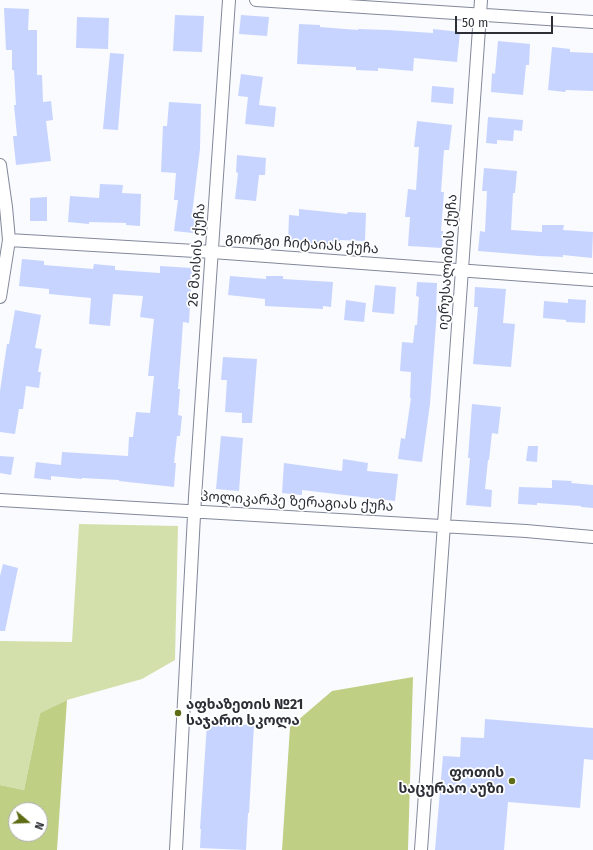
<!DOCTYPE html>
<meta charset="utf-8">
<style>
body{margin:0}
#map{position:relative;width:593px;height:850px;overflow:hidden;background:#fafbff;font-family:"Fira Sans",sans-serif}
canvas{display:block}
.north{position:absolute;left:8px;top:802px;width:40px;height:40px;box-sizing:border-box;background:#fff;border:1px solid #abacaf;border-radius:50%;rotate:109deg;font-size:11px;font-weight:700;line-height:16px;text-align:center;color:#2d2f37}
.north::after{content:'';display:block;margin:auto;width:14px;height:18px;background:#5e6c16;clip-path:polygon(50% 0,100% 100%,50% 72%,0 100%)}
.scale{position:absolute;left:455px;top:16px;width:98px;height:18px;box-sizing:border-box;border:2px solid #2d2f37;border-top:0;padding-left:5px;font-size:12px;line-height:14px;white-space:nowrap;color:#2d2f37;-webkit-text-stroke:3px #fff;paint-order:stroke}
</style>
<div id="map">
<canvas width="593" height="850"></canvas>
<div class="north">N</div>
<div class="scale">50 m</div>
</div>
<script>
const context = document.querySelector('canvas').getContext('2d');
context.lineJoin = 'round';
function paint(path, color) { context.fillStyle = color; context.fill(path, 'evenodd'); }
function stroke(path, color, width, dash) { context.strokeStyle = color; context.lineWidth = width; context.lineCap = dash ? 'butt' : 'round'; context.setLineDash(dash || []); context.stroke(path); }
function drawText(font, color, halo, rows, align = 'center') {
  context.font = font + ' "Fira Sans","Noto Sans Georgian",sans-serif'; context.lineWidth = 3.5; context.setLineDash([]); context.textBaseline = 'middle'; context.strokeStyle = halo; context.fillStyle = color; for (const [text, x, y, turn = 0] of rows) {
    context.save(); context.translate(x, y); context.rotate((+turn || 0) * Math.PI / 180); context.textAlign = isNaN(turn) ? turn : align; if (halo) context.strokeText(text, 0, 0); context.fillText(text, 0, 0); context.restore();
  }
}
paint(new Path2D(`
 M79,524L178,526L175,660L142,679L67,700L40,713L24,790L0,785V641L72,642Z`), '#d3e0ab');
paint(new Path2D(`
 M413,677L408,850H282L290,727L332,691Z
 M67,700L57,850H0V785L24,790L40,713ZM16,810H40V834H16Z`), '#bfd084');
paint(new Path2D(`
 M4,8L29,9L28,30H37V75H42L43,102L51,101L53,120L46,121L51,161L16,165L13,136H17L14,105H16L14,70H12V50H6Z
 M175,15L204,16L202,52L173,51Z
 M241,15L269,17L267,36L239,34Z
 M77,17L109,18L108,49L76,48Z
 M299,24L320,25V27L358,30V29L388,30L433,33V29L460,32L457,62L414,58L413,71L378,68V71L356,70V67L297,64Z
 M498,41L530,44L529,65H526L523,95L491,92L492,73L495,74Z
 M552,47L570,49V52L593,53V91L566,90L565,92L548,90Z
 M110,53L124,54L118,130L103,129Z
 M241,74L263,77L259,105L276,107L274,127L245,124L248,97L238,96Z
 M432,86L454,88L453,104L431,102Z
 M169,102L201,104L200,149L192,214L195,215L193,233L174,231L178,200H174L176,173L161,172L163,126H167Z
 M488,117L523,120L522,131L514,130L513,141L497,140V144L486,143Z
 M417,121L452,125L449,150H444L441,192H444L441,231H443L442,248L408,246L410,217H405L408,189L416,190L419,147H414Z
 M237,155L266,158L265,175H259L256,201L235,199L238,173L236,172Z
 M484,168L517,171L515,193H513L511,230L542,232V225H564L563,230L593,232L592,258L563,255V257L539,256L478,251L480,231L485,232L487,191H482Z
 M100,184L123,185L122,193L141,194L140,226L126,225V223L89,222V224L68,222L70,196L99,198Z
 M47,197V221H30V198Z
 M299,209L347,214L348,212L366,213L365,241L340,240L339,249L288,244L289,215L299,216Z
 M22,259L44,261V265L93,269L94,264L115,266V270L160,273V266L192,268L189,323L183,322L181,352L178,389H180L178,415L182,416L180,436H177L174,463H176L174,487L119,481V480L82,478V479L51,476V480L34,478L36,462L61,465L62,452L128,456L129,437H133L136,412L150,413L154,376H148L154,319L140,317L143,296L113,294L110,326L89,324L91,298L49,294V289L19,286Z
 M230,276L266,279V276H283V279L333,282L331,307L323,306V309L265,306V299L228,295Z
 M417,282L437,283L436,310H437L430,404L422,462L398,459L401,438L405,439L411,398H410L411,372L400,371L402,342L413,343L415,325H417L419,297L416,296Z
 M375,285L396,287L394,314L372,312Z
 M475,287L506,289L503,323L515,324L511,367L473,364L478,307H474Z
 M568,299L586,300L585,323L566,322V320L543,318L544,301L568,303Z
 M346,300L366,303L364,322L344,320Z
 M15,310L41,315L35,348L42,349L38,372H41L39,388L26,386L23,409H19L15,434L0,432V391L7,344H9Z
 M223,357L257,359L252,423H242V413L225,412L227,380H221Z
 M472,404L501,407L498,434L492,433L489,460H488L485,489L492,490L491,507L466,505L470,458H468Z
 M221,436L243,438L239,491L216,489Z
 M528,446H538L537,462L526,461Z
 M0,456L14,457L11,475L0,473Z
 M343,459L368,463L367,471L398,474L395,501L302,490V495L282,493L284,463L342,471Z
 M552,480L572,481L571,483L593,485V508L581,507V506L537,503V505L518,504L519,487L552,488Z
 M3,564L18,568L5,631H0V576Z
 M485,719L593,728V760L584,759L580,808L508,802L504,850H435L443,756L460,757L461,737L484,738Z
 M207,723L254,725L249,813H248L246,850L200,848L201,829H200Z`), '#c7d4ff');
const street = new Path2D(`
 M256,0L593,22
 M0,165L6,207L9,240L0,297
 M9,240L212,252L593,280
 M0,500L526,531L593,537
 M176,850L195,497L229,0
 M421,850L481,0`);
stroke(street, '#83889a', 14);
stroke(street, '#fff', 12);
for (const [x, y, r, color] of [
 [178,713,4,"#5e6c16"],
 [512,781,4,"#5e6c16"]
]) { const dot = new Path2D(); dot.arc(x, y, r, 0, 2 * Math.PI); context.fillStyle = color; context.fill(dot); stroke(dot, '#fff', 1.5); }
drawText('14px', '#2d2f37', '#fff', [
 ["გიორგი ჩიტაიას ქუჩა",302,244,4],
 ["26 მაისის ქუჩა",197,255,-86],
 ["იერუსალიმის ქუჩა",448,262,-86],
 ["პოლიკარპე ზერაგიას ქუჩა",297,502,3]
]);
drawText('bold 14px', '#2d2f37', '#fff', [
 ["აფხაზეთის №21",186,705],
 ["საჯარო სკოლა",186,721],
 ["ფოთის",504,773,"right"],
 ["საცურაო აუზი",504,789,"right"]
], 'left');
</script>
